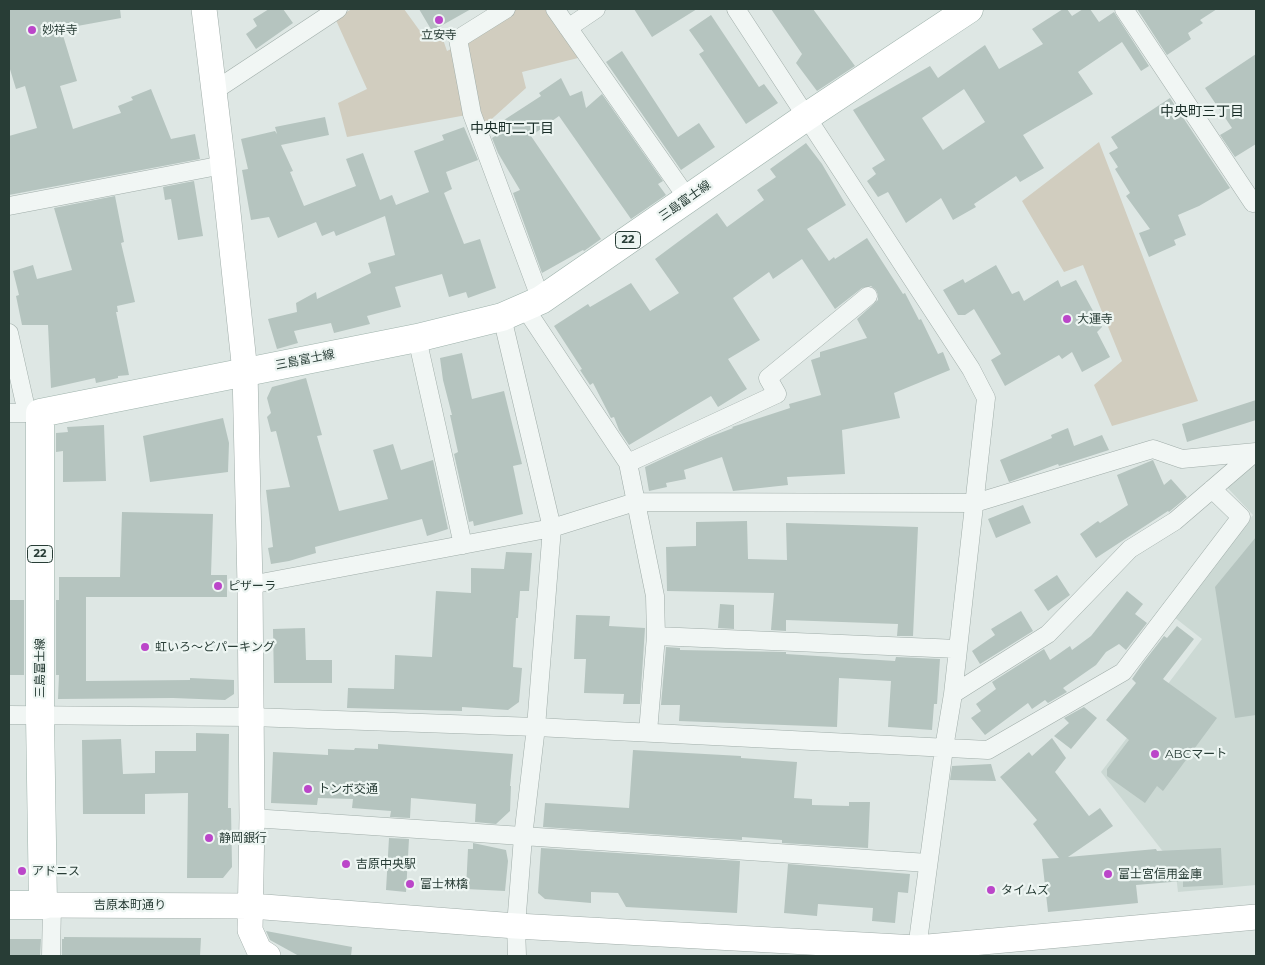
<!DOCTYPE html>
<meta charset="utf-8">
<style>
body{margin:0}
#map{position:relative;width:1265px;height:965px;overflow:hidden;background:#dee7e4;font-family:Montserrat,sans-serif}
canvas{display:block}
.frame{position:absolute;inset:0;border:10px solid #283d36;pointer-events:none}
</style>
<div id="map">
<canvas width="1265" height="965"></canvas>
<div class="frame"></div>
</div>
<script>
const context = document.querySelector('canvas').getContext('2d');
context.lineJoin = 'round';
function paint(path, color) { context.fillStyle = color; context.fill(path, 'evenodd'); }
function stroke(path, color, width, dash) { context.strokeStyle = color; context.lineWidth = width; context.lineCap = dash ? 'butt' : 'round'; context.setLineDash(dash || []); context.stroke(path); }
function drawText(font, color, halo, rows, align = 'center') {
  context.font = font + ' Montserrat,"Noto Sans JP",sans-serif'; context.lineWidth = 4.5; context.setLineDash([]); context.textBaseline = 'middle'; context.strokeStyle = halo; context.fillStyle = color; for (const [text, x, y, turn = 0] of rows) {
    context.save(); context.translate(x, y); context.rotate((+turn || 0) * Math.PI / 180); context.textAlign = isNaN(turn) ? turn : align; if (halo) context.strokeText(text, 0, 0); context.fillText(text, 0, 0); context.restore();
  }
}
paint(new Path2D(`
 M1256,461V885L1178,892L1175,867L1101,772L1202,639L1174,617L1253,515L1224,484Z`), '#ccd9d4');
paint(new Path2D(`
 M352,9H404L425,38L440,31L447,51L470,40L516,9H547L578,58L522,72L526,88L484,126L472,114L347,137L338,103L367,89L335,18Z
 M1099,142L1198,401L1112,426L1094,385L1122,361L1083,265L1064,272L1022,201Z`), '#d1cdbf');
paint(new Path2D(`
 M9,9H120L121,18L61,29L77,81L60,86L73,129L121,113L118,106L133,100L131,97L151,89L171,139L195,134L200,159L9,195V136L37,128L25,86L16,89L9,66Z
 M269,9H283L293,23L256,49L246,34L257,26L253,19Z
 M419,9H471L432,31Z
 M634,9H697L652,37Z
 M771,9H813L855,66L817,91L796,63L802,54Z
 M1063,9H1067L1072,16L1083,9H1090L1099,22L1114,12L1149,66L1141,71L1122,42L1078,72L1093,94L1023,135L1044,168L1020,182L1016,176L974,204L976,207L953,220L941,198L906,223L888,192L878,197L867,181L876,174L872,168L885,160L853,110L930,66L938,78L985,45L999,69L1043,44L1032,29ZM964,89L985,122L943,150L922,118Z
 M1137,9H1217L1200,20L1203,23L1188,33L1191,39L1167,55Z
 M711,15L759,87L764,84L778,103L746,124L699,54L704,51L689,30Z
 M622,51L678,137L699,123L715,147L681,170L606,62Z
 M1256,54V144L1235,157L1220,135L1232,128L1205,88Z
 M561,78L570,96L582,91L586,108L602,94L663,181L658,184L666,195L631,219L559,116L531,136L601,239L584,251L583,250L542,273L513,193L520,190L498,153L492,138L509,128L504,120L541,96L539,93Z
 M1170,98L1230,188L1199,206L1178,215L1186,235L1174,240L1176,245L1149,257L1139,233L1150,229L1126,196L1130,193L1115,169L1118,167L1109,153L1118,148L1111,137Z
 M325,117L329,135L281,145L293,171L290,172L304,206L356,186L346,159L363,153L380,200L392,195L396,205L429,192L414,151L444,140L442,135L464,127L478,160L446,172L452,189L444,193L464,244L480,239L496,288L468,298L466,292L449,297L442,274L395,287L401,307L367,316L370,324L334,333L331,323L294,331L298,343L277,349L268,319L297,312L296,303L316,292L317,299L371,273L368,263L395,255L385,216L336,236L334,231L322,236L316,222L278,238L269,217L251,220L242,170L248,169L241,139L275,131L277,134L275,127Z
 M806,143L822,164L846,205L807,229L829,261L834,257L835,259L867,238L903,294L905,293L919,320L921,319L938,354L943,352L950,370L894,393L900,418L842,430L845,474L787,477L788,485L733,491L722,457L684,470L686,479L666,483L667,487L649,491L645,467L707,438L733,428L732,427L790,408L789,404L821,395L811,360L820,357V352L867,338L857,319L878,300V295L876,290L871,286L862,288L835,309L802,259L773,279L769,272L733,298L760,340L728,359L747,389L718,407L711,396L629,445L619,430L614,417L611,418L593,383L590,385L580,370L582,369L554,326L588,304L590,307L631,283L650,311L679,293L655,259L717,213L727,227L764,200L757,190L776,177L770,169Z
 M194,181L203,236L178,240L171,199L165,200L163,187Z
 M115,196L124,242L121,243L135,302L117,306L118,312H116L129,375L118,376V378L96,383L95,378L51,388L48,325H22L16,296L19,295L13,271L33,265L37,279L72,270L54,208Z
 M996,265L1012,294L1019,291L1024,301L1058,280L1061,287L1076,280L1102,327L1097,332L1110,357L1082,372L1072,352L1062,359L1059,355L1005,386L991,360L1001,354L974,309L965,315H958L943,290L963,279L965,283Z
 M462,353L472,399L504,391L522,464L513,466L523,514L474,526L473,521L469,522L454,454L458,452L450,415H452L443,380L440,358Z
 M306,378L322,435L317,436L339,511L388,499L373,450L393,444L401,470L433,460L448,529L427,536L422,519L315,547L316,553L289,561L271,564L268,548L273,547L266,490L290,487L276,431L271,432L267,417L271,413L267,398L272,387Z
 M1256,400V420L1187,442L1182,424Z
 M223,418L229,443L228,472L150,482L143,436Z
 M104,425L106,481L63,482V451L56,452V433L68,432L67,427Z
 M1068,428L1074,446L1102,435L1109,450L1059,466L1058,464L1009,482L1000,460L1052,438L1051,435Z
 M1153,460L1164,485L1171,479L1187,497L1169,512L1168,511L1096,558L1080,534L1098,521L1100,523L1128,505L1117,475Z
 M1023,505L1031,523L996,538L988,519Z
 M122,512L213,514L211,575H227V597H86V681L190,680V678L234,680V694L225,700L173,698L58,699L59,675H56V600H59V577H120Z
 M747,521L748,559L787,560L786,523L918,527L913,636H897L898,624L786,620V631L771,630L774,593L667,591L666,547L696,546V522Z
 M1256,537V715L1235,718L1215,587Z
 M506,552L532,553L529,591H520L518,618H516L513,667L522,668L519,702L508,710L462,707V711L347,708L348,688L394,689L395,655L432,657L436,591L471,593V568L504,569Z
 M1057,575L1070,595L1048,611L1034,590Z
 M1127,591L1143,604L1135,614L1147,623L1126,650L1119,644L1106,652L1096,665L1063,688L1067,692L1048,703L1045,700L1032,709L1028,703L985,735L971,718L981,711L976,704L996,689L992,682L1044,649L1050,660L1070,646L1072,650L1091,636Z
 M9,600H24V675H9Z
 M720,604L734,605V629L718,628Z
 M1021,611L1033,631L980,664L972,651L995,635L991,629Z
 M576,615L610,616L609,626L645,628L640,704H623L624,694L584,693L586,659H574Z
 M1177,626L1194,639L1163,679L1217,718L1163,791L1157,786L1145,803L1107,776V769L1129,740L1106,720L1136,683L1132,679L1143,663L1164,636L1167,638Z
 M305,628L306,660H332V683H274L273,629Z
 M666,647L680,648V650L786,652V654L895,661L896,657L940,659L937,704H934L932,730L888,727L891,681L839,678L837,727L679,721L680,705H661Z
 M1084,707L1097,718L1071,749L1054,736L1069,723L1064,718Z
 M196,733L229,734L228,808H231L232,867L223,878H187L188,793L145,794V814H83L82,740L121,739L123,774L155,773V751H196Z
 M1052,738L1066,758L1055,772L1089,816L1100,808L1113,826L1068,857L1156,849L1157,851L1221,848L1223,885L1183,887V881L1136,885L1138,903L1048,912L1042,859L1059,858L1033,824L1037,820L1000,777L1029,752L1032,756Z
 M378,744L513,754L510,786H511L510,811L496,824L475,822L476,804L411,798L410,818L390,817L391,811L352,808L353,799L318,798L317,805L271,803L273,752L328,755V749L354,750L355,748L378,749Z
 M633,750L741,756V758L797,762L794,798L812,799V805L849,806V802H870L868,848L782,843V840L742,837V840L543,827L545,803L629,808Z
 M991,764L996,781L950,780L952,766Z
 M389,838L409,839L406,892L386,890Z
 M473,843L506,850L508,861L505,891L466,889L468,849H473Z
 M541,848L740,861L737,913L626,907L618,893L591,892V903L545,899L538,893Z
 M788,864L910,874L908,893L898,892L895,923L872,921L873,908L818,904L817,916L784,913Z
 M266,931L352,947L351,956H299L270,940Z
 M64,937L201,938L200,956H62V939H64Z
 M9,939H41L40,956H9Z`), '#b5c4bf');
const street = new Path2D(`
 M506,9L458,39L472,114L541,300
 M555,9L688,199
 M736,9L971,369L986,398L953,694L944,748L916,956
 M1124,9L1253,203
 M568,28L596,9
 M214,91L338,9
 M9,206L223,165
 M868,296L768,378L777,394L628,463L655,596L656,636L958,649
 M525,308L628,463
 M502,317L552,528L536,727L523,837L516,926L517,956
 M9,333L27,413
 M417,338L463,545
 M9,413H38
 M250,585L552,528L635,502L975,503L1153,449L1182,459L1256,452
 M953,694L1048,634L1130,549L1175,521L1253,454
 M9,715L251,717L536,727L988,750L1123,672L1241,517L1212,489
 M648,732L656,636
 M252,818L928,863
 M51,956L52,905`);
const secondary = new Path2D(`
 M204,9L223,165L245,372L250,585L252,818L250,930L259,950L268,956
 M43,905L251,906L516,926L917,948L1256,917`);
const primary = new Path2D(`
 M9,905H43L40,716V413L417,338L502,317L541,300L806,117L969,9`);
stroke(street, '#a0ada9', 19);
stroke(secondary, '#a0ada9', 26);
stroke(primary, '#9eb2ab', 29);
stroke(street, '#f1f6f4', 18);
stroke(secondary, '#fff', 25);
stroke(primary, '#fff', 28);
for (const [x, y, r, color] of [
 [439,20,5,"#bb46c9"],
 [32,30,5,"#bb46c9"],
 [1067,319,5,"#bb46c9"],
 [218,586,5,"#bb46c9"],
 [145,647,5,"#bb46c9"],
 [1155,754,5,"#bb46c9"],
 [308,789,5,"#bb46c9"],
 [209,838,5,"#bb46c9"],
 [346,864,5,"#bb46c9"],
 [22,871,5,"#bb46c9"],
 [1108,874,5,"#bb46c9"],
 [410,884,5,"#bb46c9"],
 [991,890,5,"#bb46c9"]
]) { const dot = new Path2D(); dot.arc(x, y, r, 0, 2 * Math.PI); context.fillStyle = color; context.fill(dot); stroke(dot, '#edf5f2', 2); }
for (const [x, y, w] of [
 [628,240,25],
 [40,554,25]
]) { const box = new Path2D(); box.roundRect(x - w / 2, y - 8.5, w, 17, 4); context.fillStyle = '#edf5f2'; context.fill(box); stroke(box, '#283d36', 1); }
drawText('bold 11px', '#283d36', null, [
 ["22",628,240],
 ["22",40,554]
]);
drawText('12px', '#283d36', '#edf5f2', [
 ["妙祥寺",42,30],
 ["立安寺",439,35,"center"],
 ["大運寺",1077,319],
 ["ピザーラ",228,586],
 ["虹いろ～どパーキング",155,647],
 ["ABCマート",1165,754],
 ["トンボ交通",318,789],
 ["静岡銀行",219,838],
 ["吉原中央駅",356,864],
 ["アドニス",32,871],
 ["富士宮信用金庫",1118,874],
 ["富士林檎",420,884],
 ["タイムズ",1001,890]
], 'left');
drawText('12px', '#283d36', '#edf5f2', [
 ["三島富士線",685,201,-35],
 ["三島富士線",305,360,-11],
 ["三島富士線",40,668,-90],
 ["吉原本町通り",130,905]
]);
drawText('14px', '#1a2e28', '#edf5f2', [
 ["中央町三丁目",1202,112],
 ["中央町二丁目",512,129]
]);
</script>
